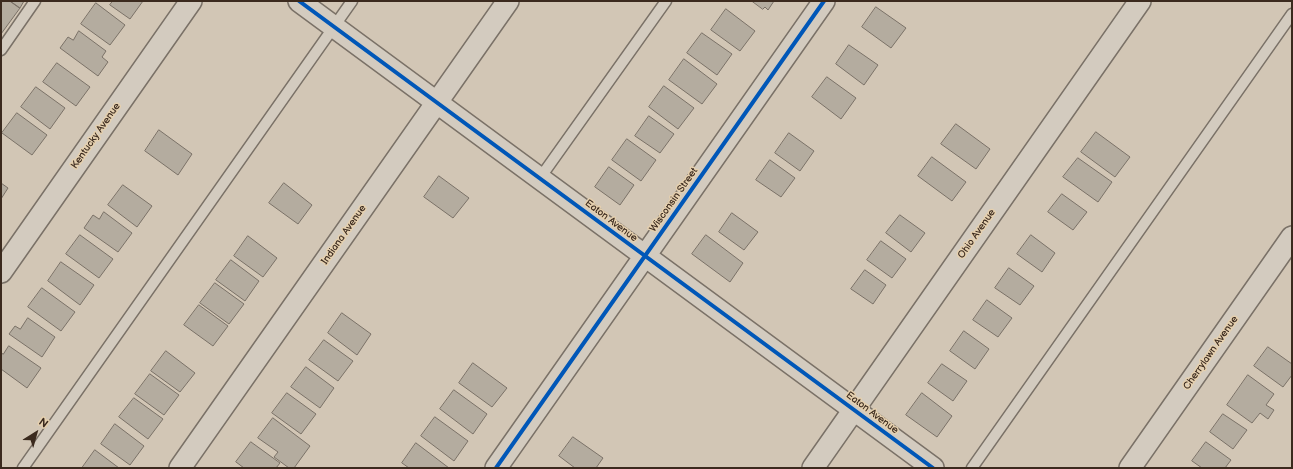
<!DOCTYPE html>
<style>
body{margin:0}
#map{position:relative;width:1293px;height:469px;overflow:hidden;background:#d2c6b5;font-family:"Balsamiq Sans",sans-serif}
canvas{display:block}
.frame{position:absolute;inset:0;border:2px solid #3b2a1e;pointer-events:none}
.north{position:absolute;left:16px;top:413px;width:40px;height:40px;-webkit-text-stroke:3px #e5d0af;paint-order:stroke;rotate:37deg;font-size:11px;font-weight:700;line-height:16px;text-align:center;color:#3b2a1e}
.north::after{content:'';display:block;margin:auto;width:14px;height:18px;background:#3b2a1e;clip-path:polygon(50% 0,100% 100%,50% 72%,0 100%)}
</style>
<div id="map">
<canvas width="1293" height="469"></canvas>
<div class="frame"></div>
<div class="north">N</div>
</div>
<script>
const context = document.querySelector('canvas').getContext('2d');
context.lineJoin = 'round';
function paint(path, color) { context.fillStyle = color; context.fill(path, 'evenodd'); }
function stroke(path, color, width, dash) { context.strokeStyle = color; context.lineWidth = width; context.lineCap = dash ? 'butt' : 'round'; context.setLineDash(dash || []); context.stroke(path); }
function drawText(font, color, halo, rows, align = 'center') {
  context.font = font + ' "Balsamiq Sans",sans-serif'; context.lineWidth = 3; context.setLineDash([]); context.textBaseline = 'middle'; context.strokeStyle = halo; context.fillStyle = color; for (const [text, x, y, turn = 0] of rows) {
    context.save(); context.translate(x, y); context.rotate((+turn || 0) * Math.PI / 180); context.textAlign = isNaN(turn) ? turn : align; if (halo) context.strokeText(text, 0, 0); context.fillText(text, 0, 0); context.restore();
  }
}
const building = new Path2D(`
 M1,1H10L20,8L1,34Z
 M10,1H24L20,8Z
 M113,1H143L130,19L110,5Z
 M752,1H774L768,10L765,7L763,9Z
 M96,3L125,25L110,45L81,24Z
 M876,7L906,28L891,48L862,27Z
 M726,9L755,31L740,51L711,30Z
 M79,31L106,51L102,57L108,62L98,76L60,48L68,37L73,40Z
 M702,33L732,54L717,75L687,53Z
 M849,45L878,65L864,85L836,64Z
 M684,59L717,84L702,104L669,80Z
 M57,63L90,87L76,106L43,82Z
 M827,77L856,98L841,119L812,97Z
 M664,86L694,108L678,129L649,107Z
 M36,87L65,108L50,129L21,107Z
 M17,113L47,135L32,155L2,133Z
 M649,116L674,134L660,153L635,136Z
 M956,124L990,149L976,169L941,144Z
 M159,130L192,154L178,175L145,151Z
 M1096,132L1130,157L1115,177L1081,152Z
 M789,133L814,151L800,171L775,153Z
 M627,139L656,160L641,181L612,160Z
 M932,157L966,182L952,201L918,176Z
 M1078,158L1112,182L1098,202L1063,177Z
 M770,160L795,178L781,197L756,180Z
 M609,167L634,185L620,205L595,187Z
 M439,176L469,198L453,218L424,197Z
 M1,183L8,188L1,199Z
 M284,183L312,205L298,224L269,203Z
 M123,185L152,206L137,227L108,205Z
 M1062,194L1087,212L1073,230L1048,212Z
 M104,212L132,233L118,252L84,228L93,215L99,219Z
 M732,213L758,232L744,250L719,232Z
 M900,215L925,233L911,252L886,233Z
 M80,235L113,259L99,278L66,254Z
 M706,235L743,263L730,282L692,254Z
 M1031,235L1055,253L1042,272L1017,254Z
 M248,236L277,258L263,277L234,256Z
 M881,241L906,259L892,278L867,260Z
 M231,260L259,281L245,301L216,280Z
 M61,262L94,285L80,305L48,281Z
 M1009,268L1034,286L1020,305L995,288Z
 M865,270L886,285L873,304L851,289Z
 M215,283L244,304L229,324L200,303Z
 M42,288L75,312L61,331L28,307Z
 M987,300L1012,318L998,337L973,320Z
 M199,305L228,326L213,346L184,325Z
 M342,313L371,334L357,355L328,333Z
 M28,318L55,337L42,357L9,334L15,326L20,329Z
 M964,331L989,349L975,369L950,351Z
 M324,340L353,361L338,381L309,360Z
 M9,346L41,368L27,388L1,369V353L3,354Z
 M1268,347L1292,364V375L1283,387L1254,366Z
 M166,351L195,373L180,392L151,371Z
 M473,363L507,388L492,407L459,383Z
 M942,364L967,381L953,401L928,383Z
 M306,367L334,388L320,408L291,387Z
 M150,374L179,395L164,415L135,394Z
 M1248,375L1274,394L1266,405L1274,410L1268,419L1260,413L1252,423L1227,405Z
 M454,390L487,414L473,434L440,409Z
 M287,393L316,414L301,434L272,413Z
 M922,393L952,416L937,437L906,415Z
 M134,398L163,419L148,439L119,417Z
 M1223,414L1247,430L1233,449L1210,432Z
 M435,417L468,441L454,461L421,436Z
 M273,418L310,446L294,468H289L274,457L278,452L258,438Z
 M115,424L144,446L130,465L101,444Z
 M573,437L603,458L596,468H575L559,456Z
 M251,442L280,463L276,468H244L236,462Z
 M1206,442L1231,460L1225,468H1202L1192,461Z
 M416,443L449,468H409L402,463Z
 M95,450L119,468H82Z`);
paint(building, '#b4ac9f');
stroke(building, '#7a7167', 1);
const lane = new Path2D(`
 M1,50L35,1
 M540,178L666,1
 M23,468L352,1
 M972,468L1292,14`);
const street = new Path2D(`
 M299,1L933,468
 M1,272L191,1
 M180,468L508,1
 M496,468L824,1
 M813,468L1140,1
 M1130,468L1292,237`);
stroke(lane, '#7a7167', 13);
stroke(street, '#7a7167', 24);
stroke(lane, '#d3cbbf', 10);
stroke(street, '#d3cbbf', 21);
stroke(new Path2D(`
 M299,1L933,468
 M496,468L824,1`), '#0057b8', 4);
drawText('10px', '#3b2a1e', '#e5d0af', [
 ["Kentucky Avenue",96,136,-55],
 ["Wisconsin Street",674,200,-55],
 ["Eaton Avenue",611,221,37],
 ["Ohio Avenue",977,234,-55],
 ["Indiana Avenue",344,235,-55],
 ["Cherrylawn Avenue",1211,353,-55],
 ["Eaton Avenue",872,413,37]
]);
</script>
